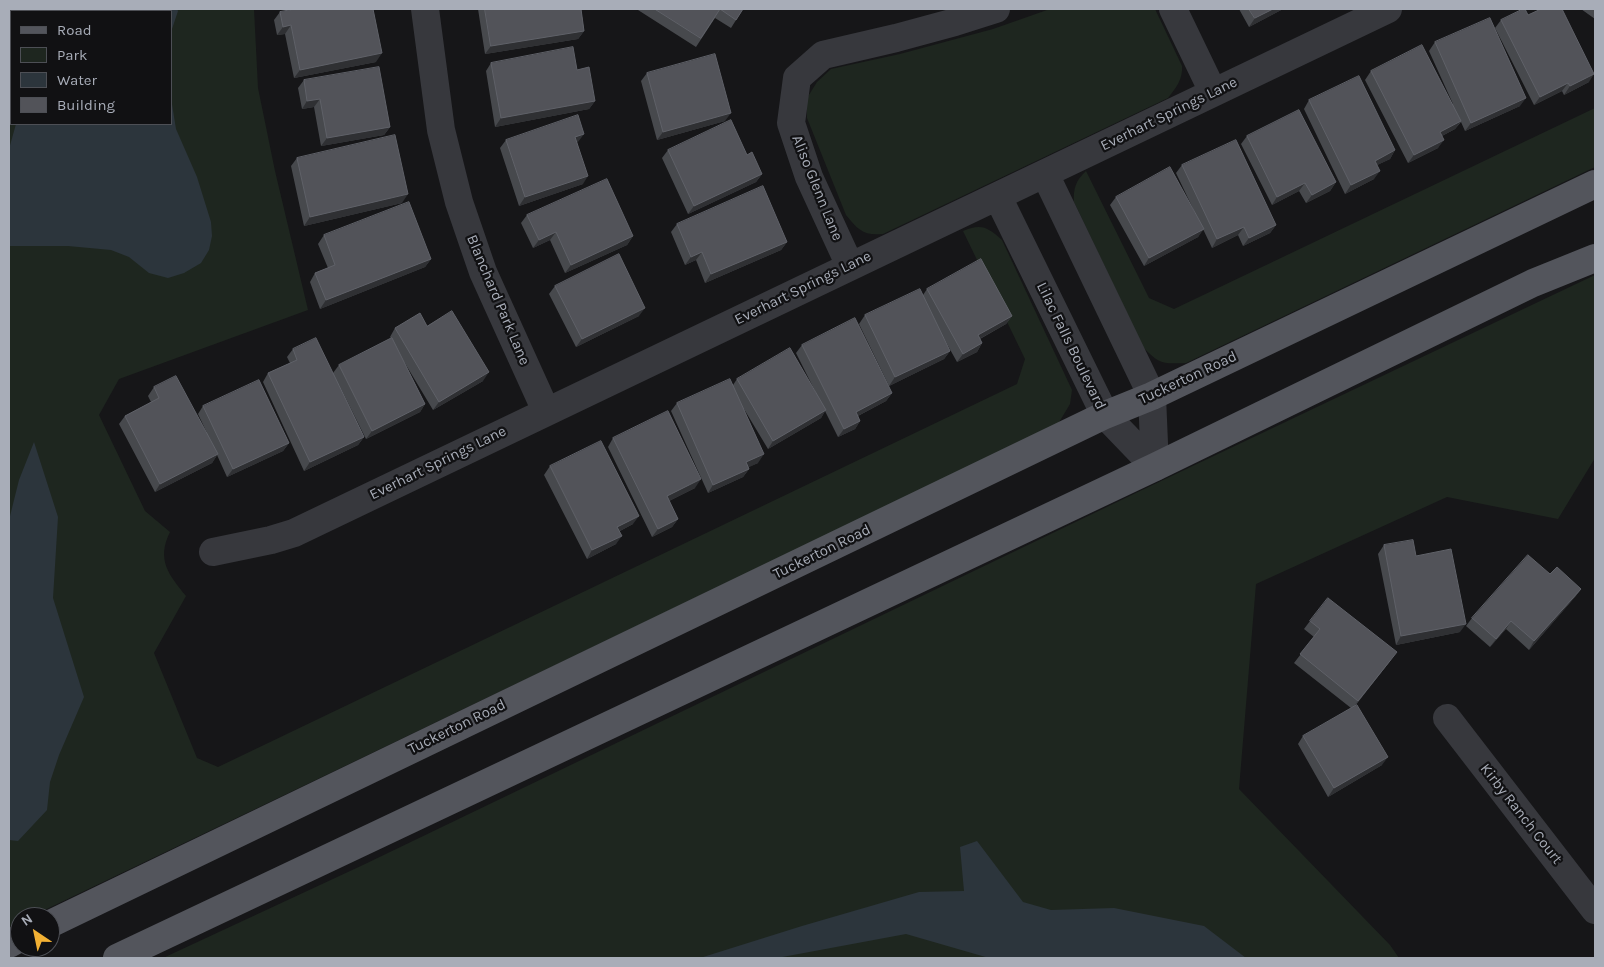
<!DOCTYPE html>
<style>
body{margin:0}
#map{position:relative;width:1604px;height:967px;overflow:hidden;background:#161618;font-family:Karla,sans-serif}
canvas{display:block}
.frame{position:absolute;inset:0;border:10px solid #a8adb8;pointer-events:none}
.legend{position:absolute;left:10px;top:10px;width:162px;height:115px;box-sizing:border-box;background:#111113;border:1px solid #4d4f55;margin:0;padding:6px 9px;list-style:none;font-size:15px;color:#a8adb8}
.legend li{display:flex;align-items:center;gap:10px;height:25px}
.legend b{width:25px;border:1px solid #4d4f55}
.north{position:absolute;left:10px;top:907px;width:50px;height:50px;box-sizing:border-box;background:#111113;border:1px solid #4d4f55;border-radius:50%;rotate:326deg;font-size:14px;font-weight:700;line-height:20px;text-align:center;color:#a8adb8}
.north::after{content:'';display:block;margin:auto;width:18px;height:22px;background:#f2b134;clip-path:polygon(50% 0,100% 100%,50% 72%,0 100%)}
</style>
<div id="map">
<canvas width="1604" height="967"></canvas>
<div class="frame"></div>
<ul class="legend">
<li><b style="height:6px;background:#53555c"></b>Road</li>
<li><b style="height:14px;background:#1e261f"></b>Park</li>
<li><b style="height:14px;background:#2c353c"></b>Water</li>
<li><b style="height:14px;background:#525359"></b>Building</li>
</ul>
<div class="north">N</div>
</div>
<script>
const context = document.querySelector('canvas').getContext('2d');
context.lineJoin = 'round';
function paint(path, color) { context.fillStyle = color; context.fill(path, 'evenodd'); }
function stroke(path, color, width, dash) { context.strokeStyle = color; context.lineWidth = width; context.lineCap = dash ? 'butt' : 'round'; context.setLineDash(dash || []); context.stroke(path); }
function drawText(font, color, halo, rows, align = 'center') {
  context.font = font + ' Karla,sans-serif'; context.lineWidth = 4.5; context.setLineDash([]); context.textBaseline = 'middle'; context.strokeStyle = halo; context.fillStyle = color; for (const [text, x, y, turn = 0] of rows) {
    context.save(); context.translate(x, y); context.rotate((+turn || 0) * Math.PI / 180); context.textAlign = isNaN(turn) ? turn : align; if (halo) context.strokeText(text, 0, 0); context.fillText(text, 0, 0); context.restore();
  }
}
paint(new Path2D(`
 M9,9H254L258,88L275,171L308,310L119,379L99,415L145,511L170,532C156,560 169,575 186,596L154,653L197,758L218,767L1017,384L1025,359L963,231C981,223 988,227 1002,240L1072,390L1070,404L1058,424L30,917H20V922L9,927ZM11,11H171V124H11Z
 M1050,9H1155L1182,66C1183,79 1176,88 1168,98L883,234C864,236 858,230 846,215L807,118V98L817,82L831,69L900,54L993,29Z
 M1595,108V167L1186,363C1162,364 1159,364 1143,347L1074,202C1073,189 1076,180 1086,171L1149,298L1174,309Z
 M1595,275V458L1558,519L1447,497L1256,584L1239,789L1390,945L1399,958H163L363,865L1140,491Z`), '#1e261f');
paint(new Path2D(`
 M42,9H177L178,11L171,32V11H42Z
 M171,98L176,129L197,177L211,222L212,236L209,250L201,263L184,273L168,278L149,273L129,257L111,250L68,246H9V149L16,124H171Z
 M34,442L58,517L53,598L84,697L59,755L50,782L47,810L18,841L9,840V520L19,480Z
 M977,841L1023,902L1051,910L1114,908L1204,926L1246,958H989L906,934L777,958H700L802,926L919,892L964,891L960,847Z`), '#2c353c');
stroke(new Path2D(`
 M425,9L441,130L459,202L483,272L546,411
 M1173,9L1213,92
 M1045,174L1152,396L1155,467
 M998,197L1105,415L1155,467
 M850,266L809,177L791,123L797,78L823,55L896,38L955,22L996,9
 M213,552L271,540L294,533L1388,9
 M1447,718L1595,910`), '#37383d', 28);
stroke(new Path2D(`
 M50,924L1105,415L1152,396L1595,184
 M9,944L20,938
 M117,958L1155,467L1533,283L1595,258`), '#53555c', 28);
paint(new Path2D(`
 M478,9H581L584,31L578,39L485,54Z
 M639,9H743L731,28L715,18L696,47L638,10Z
 M1239,9H1283L1249,27Z
 M1581,9H1595V19Z
 M280,12L376,62L294,78L285,34L277,35L274,20Z
 M1528,15L1589,82L1564,95L1562,91L1534,105L1495,28L1501,20Z
 M1435,42L1520,106L1465,131L1461,122L1455,129L1442,136L1438,148L1408,163L1365,80L1371,71L1453,104L1429,51Z
 M491,63L577,70L595,101L589,109L495,127L486,71Z
 M647,73L725,121L657,140L641,81Z
 M304,80L390,127L384,135L321,146L314,107L302,109L298,88Z
 M1309,100L1395,150L1390,159L1377,165L1374,179L1345,194L1304,109Z
 M584,134L577,142L583,184L519,206L500,148L506,140Z
 M1247,136L1336,182L1330,191L1306,203L1299,191L1272,205L1241,144Z
 M668,150L747,155L762,174L756,182L688,214L662,158Z
 M297,158L402,203L304,226L291,166Z
 M1182,165L1276,225L1270,233L1243,246L1238,235L1212,248L1203,229L1198,237L1144,266L1110,205L1116,197L1197,217L1176,173Z
 M527,215L633,236L627,245L565,273L550,240L533,248L521,223Z
 M677,224L787,242L781,250L705,283L696,260L685,265L671,232Z
 M324,235L431,259L425,267L320,309L310,282L315,273L328,268L318,244Z
 M555,286L639,316L576,347L549,294Z
 M927,289L1012,316L1006,324L980,339L982,343L977,352L957,362L942,335L950,351L944,359L889,386L859,324L865,315L923,295Z
 M427,326L483,381L433,410L403,360L425,404L420,412L366,439L338,383L364,437L358,445L304,471L263,382L268,373L290,363L287,357L293,349L333,373L339,365L391,338L390,337L395,328Z
 M802,345L892,393L886,401L858,416L860,421L855,429L838,437L825,411L821,418L768,449L744,409L758,463L748,467L749,469L743,477L708,493L671,411L677,403L733,385L737,379L816,393L796,353Z
 M154,387L207,433L198,414L203,406L289,443L283,451L227,477L217,455L212,463L155,492L119,424L125,416L151,402L148,396Z
 M613,438L695,488L669,501L678,519L672,527L652,537L608,447Z
 M550,466L633,524L620,531L616,544L587,559L544,475Z
 M1384,545L1416,556L1460,632L1396,645L1378,554Z
 M1550,574L1581,589L1575,597L1529,650L1506,629L1490,647L1466,626L1472,618Z
 M1310,621L1391,660L1355,706L1382,765L1328,797L1298,744L1303,736L1351,708L1294,663L1314,637L1304,629Z`), '#47494d');
paint(new Path2D(`
 M1273,9H1283L1249,27L1255,18Z
 M291,25L285,34L277,35L283,27Z
 M584,31L578,39L485,54L491,46Z
 M382,53L376,62L294,78L300,70Z
 M1594,74L1589,82L1564,95L1570,86Z
 M1568,83L1562,91L1534,105L1540,97Z
 M1526,98L1520,106L1465,131L1471,123Z
 M320,99L314,107L302,109L307,101Z
 M595,101L589,109L495,127L501,118Z
 M731,113L725,121L657,140L663,132Z
 M1461,121L1455,129L1434,140L1440,132Z
 M390,127L384,135L321,146L327,138Z
 M584,134L578,142L570,145L575,137Z
 M1444,140L1438,148L1408,163L1414,155Z
 M1395,150L1390,159L1369,169L1375,161Z
 M1380,171L1374,179L1345,194L1351,185Z
 M762,174L756,182L688,214L694,206Z
 M588,176L583,184L519,206L525,197Z
 M1336,182L1330,191L1306,203L1312,195Z
 M1305,183L1299,191L1272,205L1277,197Z
 M408,194L402,203L304,226L310,217Z
 M1276,225L1270,233L1243,246L1249,238Z
 M1244,227L1238,235L1212,248L1217,239Z
 M1204,229L1198,237L1144,266L1149,258Z
 M556,232L550,240L533,248L539,240Z
 M633,236L627,245L565,273L571,265Z
 M787,242L781,250L705,283L711,274Z
 M702,252L696,260L685,265L691,257Z
 M431,259L425,267L320,309L326,300Z
 M645,308L639,316L576,347L582,339Z
 M1012,316L1006,324L972,343L978,335Z
 M982,343L977,352L957,362L963,354Z
 M950,351L944,359L889,386L895,377Z
 M489,372L483,381L433,410L439,402Z
 M892,393L886,401L850,420L856,412Z
 M425,404L420,412L366,439L372,431Z
 M826,410L821,418L768,449L773,441Z
 M860,421L855,429L838,437L844,429Z
 M364,437L358,445L304,471L310,462Z
 M289,443L283,451L227,477L233,469Z
 M218,454L212,463L155,492L160,484Z
 M764,454L758,463L741,471L746,462Z
 M749,469L743,477L708,493L713,485Z
 M701,479L695,488L661,505L667,496Z
 M639,516L633,524L612,535L617,527Z
 M678,519L672,527L652,537L658,529Z
 M622,536L616,544L587,559L592,550Z
 M1581,589L1575,597L1529,650L1534,641Z
 M1511,621L1506,629L1490,647L1496,639Z
 M1466,624L1460,632L1396,645L1401,636Z
 M1397,652L1391,660L1352,709L1358,701Z
 M1388,757L1382,765L1328,797L1334,788Z`), '#2f3033');
const building = new Path2D(`
 M295,9H373L382,53L300,70L291,25L283,27L280,12Z
 M485,9H581L584,31L491,46Z
 M655,9H743L736,20L720,9L701,38Z
 M1249,9H1273L1255,18Z
 M1523,9H1525L1528,15L1541,9H1562L1594,74L1570,86L1568,83L1540,97L1501,20Z
 M1490,18L1526,98L1471,123L1435,42Z
 M1422,45L1461,121L1440,132L1444,140L1414,155L1371,71Z
 M573,47L577,70L589,67L595,101L501,118L491,63Z
 M715,54L731,113L663,132L647,73Z
 M379,67L390,127L327,138L320,99L307,101L304,80Z
 M1359,76L1395,150L1375,161L1380,171L1351,185L1309,100Z
 M1299,110L1336,182L1312,195L1305,183L1277,197L1247,136Z
 M578,115L584,134L575,137L588,176L525,197L506,140Z
 M731,120L747,155L752,152L762,174L694,206L668,150Z
 M395,135L408,194L310,217L297,158Z
 M1236,140L1276,225L1249,238L1244,227L1217,239L1182,165Z
 M1170,167L1204,229L1149,258L1116,197Z
 M607,179L633,236L571,265L556,232L539,240L527,215Z
 M763,186L787,242L711,274L702,252L691,257L677,224Z
 M409,202L431,259L326,300L315,273L335,265L324,235Z
 M619,254L645,308L582,339L555,286Z
 M981,259L1012,316L978,335L982,343L963,354L927,289Z
 M920,289L950,351L895,377L865,315Z
 M452,311L489,372L439,402L395,328L420,313L427,326Z
 M855,318L892,393L856,412L860,421L844,429L802,345Z
 M316,338L364,437L310,462L268,373L297,360L293,349Z
 M392,338L425,404L372,431L339,365Z
 M790,348L826,410L773,441L737,379Z
 M176,376L218,454L160,484L125,416L159,398L154,387Z
 M730,379L764,454L746,462L749,469L713,485L677,403Z
 M259,380L289,443L233,469L203,406Z
 M668,411L701,479L667,496L678,519L658,529L613,438Z
 M601,441L639,516L617,527L622,536L592,550L550,466Z
 M1413,540L1416,556L1451,549L1466,624L1401,636L1384,545Z
 M1528,555L1550,574L1557,567L1581,589L1534,641L1511,621L1496,639L1472,618Z
 M1328,598L1397,652L1358,701L1300,654L1320,629L1310,621Z
 M1357,705L1388,757L1334,788L1303,736Z`);
paint(building, '#525359');
stroke(building, '#5f6168', 1);
drawText('15px', '#a8adb8', '#111113', [
 ["Everhart Springs Lane",1169,114,-26],
 ["Aliso Glenn Lane",817,188,68],
 ["Everhart Springs Lane",803,288,-26],
 ["Blanchard Park Lane",498,300,67],
 ["Lilac Falls Boulevard",1071,346,64],
 ["Tuckerton Road",1188,378,-25],
 ["Everhart Springs Lane",438,463,-26],
 ["Tuckerton Road",822,552,-26],
 ["Tuckerton Road",457,727,-26],
 ["Kirby Ranch Court",1521,814,52]
]);
</script>
